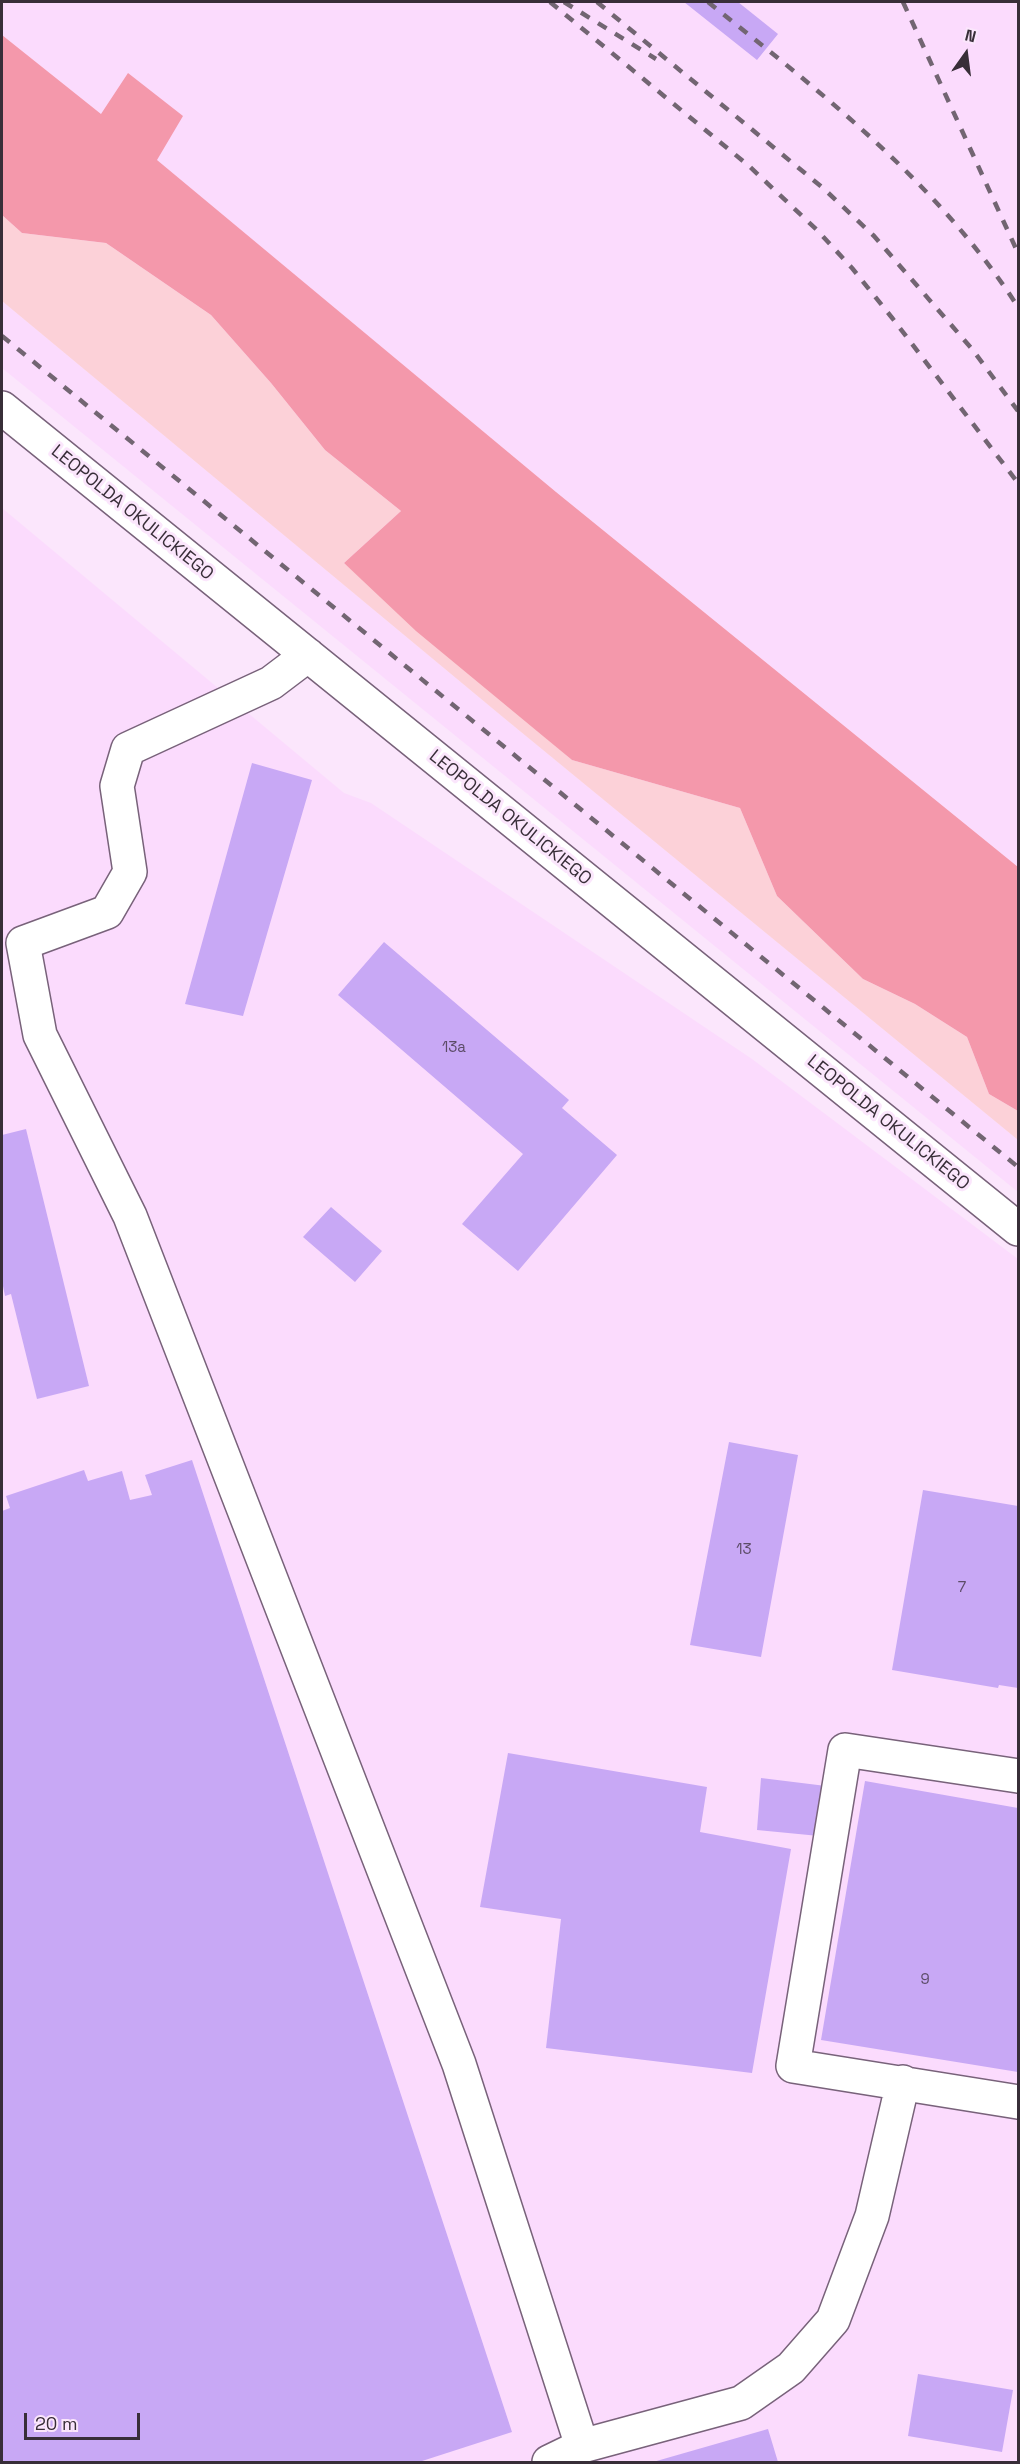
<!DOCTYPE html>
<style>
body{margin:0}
#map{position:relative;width:1020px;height:2464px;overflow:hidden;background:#fbe6fc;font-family:"Space Grotesk",sans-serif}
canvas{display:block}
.frame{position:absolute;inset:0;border:3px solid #382e38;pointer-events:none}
.north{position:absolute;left:936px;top:24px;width:60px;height:60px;-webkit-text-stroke:4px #fbe6fc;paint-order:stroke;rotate:14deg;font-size:16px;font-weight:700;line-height:24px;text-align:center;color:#382e38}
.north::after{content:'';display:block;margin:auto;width:21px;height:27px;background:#382e38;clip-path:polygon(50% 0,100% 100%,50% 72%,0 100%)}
.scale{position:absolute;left:24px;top:2413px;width:116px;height:27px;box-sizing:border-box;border:3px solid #382e38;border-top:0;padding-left:8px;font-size:18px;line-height:21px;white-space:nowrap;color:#382e38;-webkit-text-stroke:4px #fbe6fc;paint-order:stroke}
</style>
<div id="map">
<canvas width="1020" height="2464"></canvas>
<div class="frame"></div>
<div class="north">N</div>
<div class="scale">20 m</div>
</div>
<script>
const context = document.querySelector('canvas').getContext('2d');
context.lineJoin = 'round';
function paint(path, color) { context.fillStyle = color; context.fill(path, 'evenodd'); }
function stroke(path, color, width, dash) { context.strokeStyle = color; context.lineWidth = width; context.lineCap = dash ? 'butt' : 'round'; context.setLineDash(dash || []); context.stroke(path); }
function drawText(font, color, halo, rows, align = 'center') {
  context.font = font + ' "Space Grotesk",sans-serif'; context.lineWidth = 6; context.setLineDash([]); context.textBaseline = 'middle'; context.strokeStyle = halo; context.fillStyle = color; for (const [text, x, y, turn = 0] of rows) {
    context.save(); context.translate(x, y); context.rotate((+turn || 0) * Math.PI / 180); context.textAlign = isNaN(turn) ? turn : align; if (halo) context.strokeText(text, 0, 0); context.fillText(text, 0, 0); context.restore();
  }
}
paint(new Path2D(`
 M2,2H1018V867L556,492L156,160L182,115L101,114L2,35Z
 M2,301L504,718L1018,1140V1192L2,368Z
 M2,508L344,793L371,803L752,1059L1018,1259V2462H2Z`), '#fbdbfd');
paint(new Path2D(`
 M2,215L22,233L106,243L211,315L271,383L325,450L401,511L344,563L572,760L740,808L777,896L863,979L915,1004L967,1037L989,1094L1018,1111V1140L504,718L2,301Z`), '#fcd1d8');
paint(new Path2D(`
 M2,35L101,114L128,73L183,116L157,160L556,492L1018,867V1111L989,1094L967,1037L915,1004L863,979L777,896L740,808L572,760L416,631L344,563L401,511L325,450L271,383L211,315L106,243L22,233L2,215Z`), '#f498ab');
paint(new Path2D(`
 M684,2H738L778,34L757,60Z
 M252,763L312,780L243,1016L185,1004Z
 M384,942L569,1100L562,1108L617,1155L518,1271L462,1224L523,1154L338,995Z
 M26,1129L89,1386L37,1399L11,1294L5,1296L2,1281V1135Z
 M331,1207L382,1251L355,1282L303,1237Z
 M729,1442L798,1455L761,1657L690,1645Z
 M192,1460L512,2432L419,2462H2V1511L10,1508L6,1496L84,1470L88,1481L122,1471L130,1500L152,1495L145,1475Z
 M923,1490L1018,1506V1688L999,1685L998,1688L892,1670Z
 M508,1753L707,1787L700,1832L791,1849L752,2073L546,2048L561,1919L480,1907Z
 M761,1778L826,1786L819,1836L757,1830Z
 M865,1781L1018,1808V2072L821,2040Z
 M918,2374L1013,2390L1002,2452L908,2436Z
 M768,2429L778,2462H653Z`), '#c8a8f5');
const minor = new Path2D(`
 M2,408L1018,1229
 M308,655L271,683L128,749L117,786L130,872L107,912L23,943L40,1035L130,1216L459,2064L582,2446
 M1018,1776L845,1750L793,2066L1018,2102
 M549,2462L582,2446L741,2403L791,2368L833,2320L872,2216L903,2082`);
stroke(minor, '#78627a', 36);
stroke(minor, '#fff', 33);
stroke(new Path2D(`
 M550,2L749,166L817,230L852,268L893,319L1018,483
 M564,2L656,59
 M597,2L823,188L874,236L972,349L1018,411
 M708,2C822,93 938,183 1018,307
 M903,2L1018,253
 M2,336L1018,1167`), '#726572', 4.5, [10, 10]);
drawText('15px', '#5c4c67', null, [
 ["13a",454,1048],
 ["13",744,1550],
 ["7",962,1588],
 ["9",925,1980]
]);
drawText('18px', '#382e38', '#fbe6fc', [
 ["LEOPOLDA OKULICKIEGO",132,513,39],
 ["LEOPOLDA OKULICKIEGO",510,818,39],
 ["LEOPOLDA OKULICKIEGO",888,1123,39]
]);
</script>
